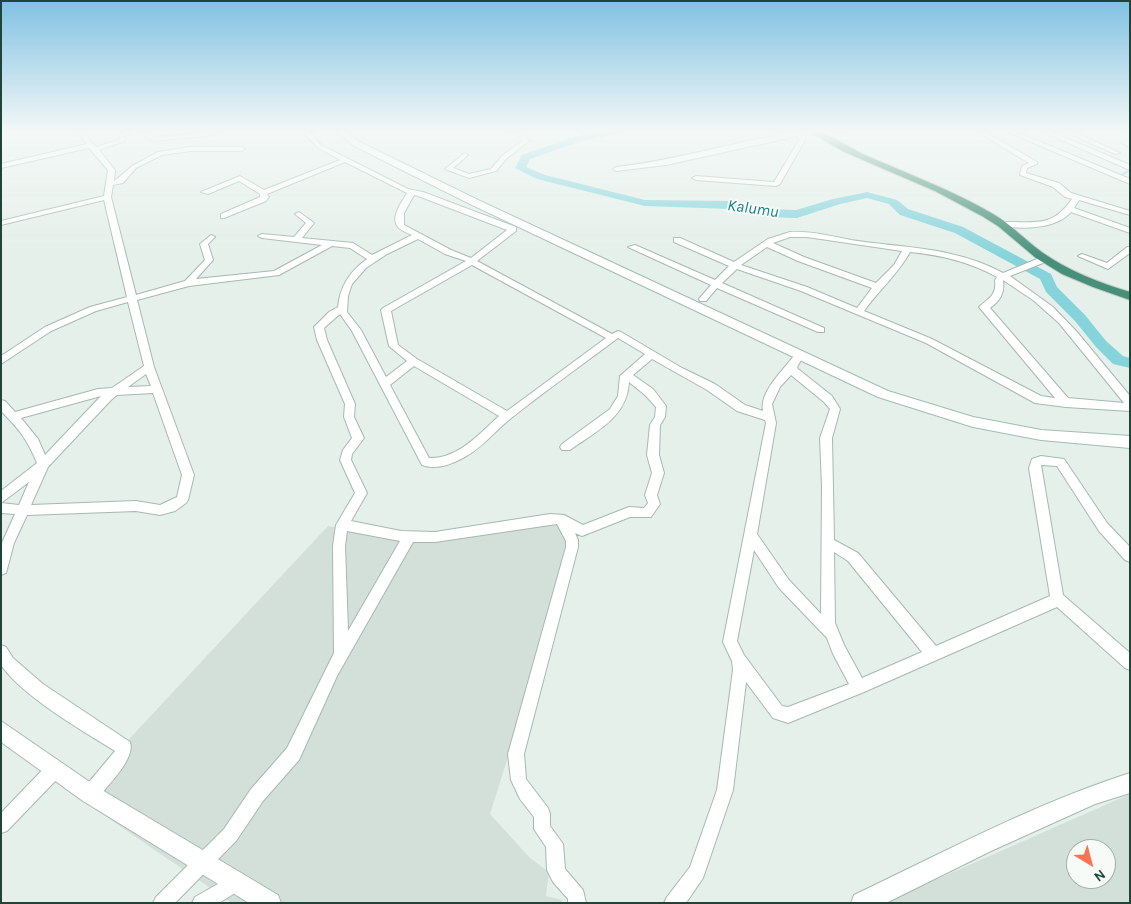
<!DOCTYPE html>
<style>
body{margin:0}
#map{position:relative;width:1131px;height:904px;overflow:hidden;background:#e5f0ea;font-family:Karla,sans-serif}
canvas{display:block}
.frame{position:absolute;inset:0;border:2px solid #214438;pointer-events:none}
.north{position:absolute;left:1066px;top:839px;width:50px;height:50px;box-sizing:border-box;background:#f6fbf8;border:1px solid #a1b2ab;border-radius:50%;rotate:143deg;font-size:14px;font-weight:700;line-height:20px;text-align:center;color:#214438}
.north::after{content:'';display:block;margin:auto;width:18px;height:22px;background:#ff7153;clip-path:polygon(50% 0,100% 100%,50% 72%,0 100%)}
</style>
<div id="map">
<canvas width="1131" height="904"></canvas>
<div class="frame"></div>
<div class="north">N</div>
</div>
<script>
const context = document.querySelector('canvas').getContext('2d');
context.lineJoin = 'round';
function paint(path, color) { context.fillStyle = color; context.fill(path, 'evenodd'); }
function stroke(path, color, width, dash) { context.strokeStyle = color; context.lineWidth = width; context.lineCap = dash ? 'butt' : 'round'; context.setLineDash(dash || []); context.stroke(path); }
function drawText(font, color, halo, rows, align = 'center') {
  context.font = font + ' Karla,sans-serif'; context.lineWidth = 4; context.setLineDash([]); context.textBaseline = 'middle'; context.strokeStyle = halo; context.fillStyle = color; for (const [text, x, y, turn = 0] of rows) {
    context.save(); context.translate(x, y); context.rotate((+turn || 0) * Math.PI / 180); context.textAlign = isNaN(turn) ? turn : align; if (halo) context.strokeText(text, 0, 0); context.fillText(text, 0, 0); context.restore();
  }
}
paint(new Path2D(`
 M558,523L567,540L525,703L490,814L530,858L549,872L546,896L562,900L561,903H232L76,796L328,526L422,542Z
 M1130,794V903H883ZM1076,849H1106V879H1076Z`), '#d2e0d9');
stroke(new Path2D(`
 M1121,143L1130,148
 M1123,178L1120,176L1130,170
 M1130,185V187`), '#86d4db', 2);
paint(new Path2D(`
 M605,130H626L621,133L582,141L530,159L526,167L545,175L645,200L731,201L767,209L796,210L833,199L867,192L897,200L908,209L963,227L1051,274L1057,287L1085,315L1106,341L1123,356L1130,358V368L1113,364L1096,347L1075,321L1046,292L1040,279L955,233L900,215L889,204L867,198L840,204L797,218L767,217L731,209L645,206L537,179L515,168L522,155L576,136Z`), '#86d4db');
const minor = new Path2D(`
 M75,130H82L96,147L120,139V134L127,130H135L125,136V141L99,150L115,170L114,181L117,179L132,166L158,152L190,147H242L245,149L242,151H190L162,155L136,168L123,183L113,185L111,197L136,295L185,281L205,260L200,244L211,235L215,237L208,244L213,260L196,279L274,271L322,245L262,238L258,236L262,234L294,237L306,223L295,214L299,212L314,223L302,238L353,243L372,255L412,235C408,233 401,231 398,227C390,217 402,202 407,193L345,162L267,194L269,197L266,201L224,218H221V214L260,197V194L239,181L208,194L201,192L240,176L264,190L340,160L317,147L301,130H308L321,145L408,189L423,192L516,227V231L477,261L612,334L618,331L621,332L682,368L715,384L745,405L763,411C759,391 785,369 796,353H802L804,355L797,367L798,369L832,396L840,409L832,438L834,540L858,553L936,646L1050,596L1029,468L1032,459L1041,456L1064,459L1107,523L1130,547V562L1125,560L1099,531L1057,466L1041,465L1063,595L1130,653V670L1125,668L1057,607L864,692L788,723L773,718L746,682L733,790L703,878L686,903H664L667,897L690,867L717,790L733,670L732,661L723,642L766,423L765,420L737,411L707,390L652,359L633,375L653,389L666,406L665,417L660,425L659,455L664,473L657,495L660,504L651,517H630L582,536L575,533L578,540V547L524,754L526,779L548,808L550,814V826L563,844L565,869L583,890L586,903H568V899L553,882L547,870L546,847L534,829V817L520,799L511,780L508,754L566,547V541L557,524L435,542H413L337,676L299,760L263,801L236,841L175,903H153L156,897L224,829L251,789L287,748L334,653L333,546L336,525L355,493L340,460L343,450L352,438L344,417L345,404L317,340L314,327L329,312L338,307C340,286 350,271 367,259L350,248L332,246L279,275L189,286L137,300L154,367L194,475L188,500L186,503L175,511L160,515L136,511L27,515L14,543L6,573L1,575V545L15,514L1,513V503L19,505L29,482L1,503V491L37,463C27,439 19,429 1,411V400L5,401L15,412L98,389L112,388L144,366L128,302L96,311L51,331L1,364V356L45,327L90,307L127,297L104,200L1,225V221L104,196L108,170L89,148L1,168V164L87,144ZM414,195L418,196L507,230L471,258L451,250L404,225V213ZM418,239L445,254L466,261L383,308L381,310L389,346L407,361L386,377L361,330L347,312L348,296L352,284L366,268L387,254ZM472,265L606,338L507,411L417,359L398,345L391,311ZM340,314L352,331L422,465C436,470 450,465 463,458C481,449 494,432 510,419C545,391 582,365 618,338L645,354L620,376L618,396L610,409L562,444L560,447L562,450H570C596,431 627,418 629,382L645,395L656,407L655,417L650,425L647,455L652,473L645,495L648,503L644,508L629,507L583,525L564,515L550,514L435,532L401,531L351,521L367,493L351,460L352,454L364,438L354,417L355,404L327,340L324,328ZM414,366L499,416C479,434 458,459 429,458L390,385ZM146,374L151,386L128,387ZM791,375L824,402L830,409L820,438L822,486L821,614L789,580L757,534L776,423L772,404L780,387ZM153,393L182,475L177,497L160,505L136,501L31,505L48,467L111,400L117,395ZM101,396L45,455L38,439L21,418ZM347,531L400,541L348,631L345,546ZM754,550L779,588L827,638L833,654L849,684L788,707L782,706L744,655L737,641ZM834,552L848,561L922,652L862,678L844,645L835,623Z
 M137,130H144L154,137L226,130L206,136L153,141Z
 M503,130C514,130 523,131 529,141L506,159L496,171L469,178L445,169L465,153L468,155L467,156L453,168L469,174L491,169L502,156L522,141L521,137Z
 M813,130L816,132L815,133L804,135L805,140L780,184L776,186L696,180L692,178L696,176L774,182L799,140L798,136L666,165L616,171L613,169L616,167C683,160 747,137 813,130Z
 M835,130H850L819,137L816,135Z
 M974,130H982L1037,162V164L1027,168L1026,173L1059,183L1071,193L1130,211V215L1079,200L1074,208L1130,228V233L1071,212C1055,230 1021,229 999,226L998,224L1002,222C1035,221 1051,229 1072,199L1065,197L1053,187L1020,175L1022,166L1029,163Z
 M1003,130H1012L1130,179V184Z
 M1038,130H1047L1130,165V170Z
 M1061,130H1070L1120,153L1115,154Z
 M1121,130H1130V135L1122,131Z
 M790,232C811,231 830,236 851,240C903,248 956,247 1003,273L1042,257H1048V261L1010,276L1053,307L1077,332L1130,396V411L1066,407L1035,403L926,343L801,291L737,269L722,283L824,328V332H818L717,288L706,301H700L699,299L711,285L628,247L635,245L715,280L729,266L674,242V238H680L734,262L768,239ZM790,237H807L902,251L894,265L876,283L804,257L773,243ZM767,247L798,261L872,288L857,308L807,287L741,265ZM910,252C941,255 970,262 997,277L995,280C997,295 989,298 979,307L1055,398L1041,396L932,339L864,311C879,290 898,274 910,252ZM1003,280L1033,300L1059,323L1124,403L1068,398L990,308C1000,301 1005,293 1003,280Z
 M1127,247H1130V253L1108,269L1078,256L1082,254L1107,263Z
 M1,645L6,647L13,658L43,684L130,742C136,759 106,787 96,800L90,802L84,800L82,794L84,788L115,751C83,731 22,696 1,665Z
 M55,761L61,763L63,769L61,775L7,831L1,833V813L49,763Z
 M237,873L243,876L246,882L243,888L219,903H192L195,897Z`);
const tertiary = new Path2D(`
 M1,721L97,787L278,895L281,903H249L83,801L1,742Z
 M1130,773V793L1095,804L991,851L886,903H851L854,895C944,852 1034,804 1130,773Z`);
const secondary = new Path2D(`
 M334,130H344L360,142L478,200L888,391L973,417L1041,430L1130,436V448L1041,440L973,427L878,397L470,204L354,146Z`);
const trunk = new Path2D(`
 M807,130C825,130 848,147 865,155C908,174 952,190 993,214C1012,225 1026,241 1043,253C1069,271 1100,283 1130,292V300L1093,287L1062,274L1036,258L998,226L982,216L935,191L842,151Z`);
stroke(minor, '#a6b9b1', 2);
stroke(tertiary, '#a6b9b1', 2);
stroke(secondary, '#a1bdb1', 2);
stroke(trunk, '#c1cbc7', 2);
paint(minor, '#fff');
paint(tertiary, '#fff');
paint(secondary, '#fff');
paint(trunk, '#469079');
const sky = context.createLinearGradient(0, 0, 0, 257);
sky.addColorStop(0, '#81c1e3');
sky.addColorStop(0.51, '#f3f8f6');
sky.addColorStop(1, '#f3f8f600');
context.fillStyle = sky;
context.fillRect(0, 0, 1131, 257);
drawText('italic 16px', '#127e89', '#f6fbf8', [
 ["Kalumu",753,209,8]
]);
</script>
